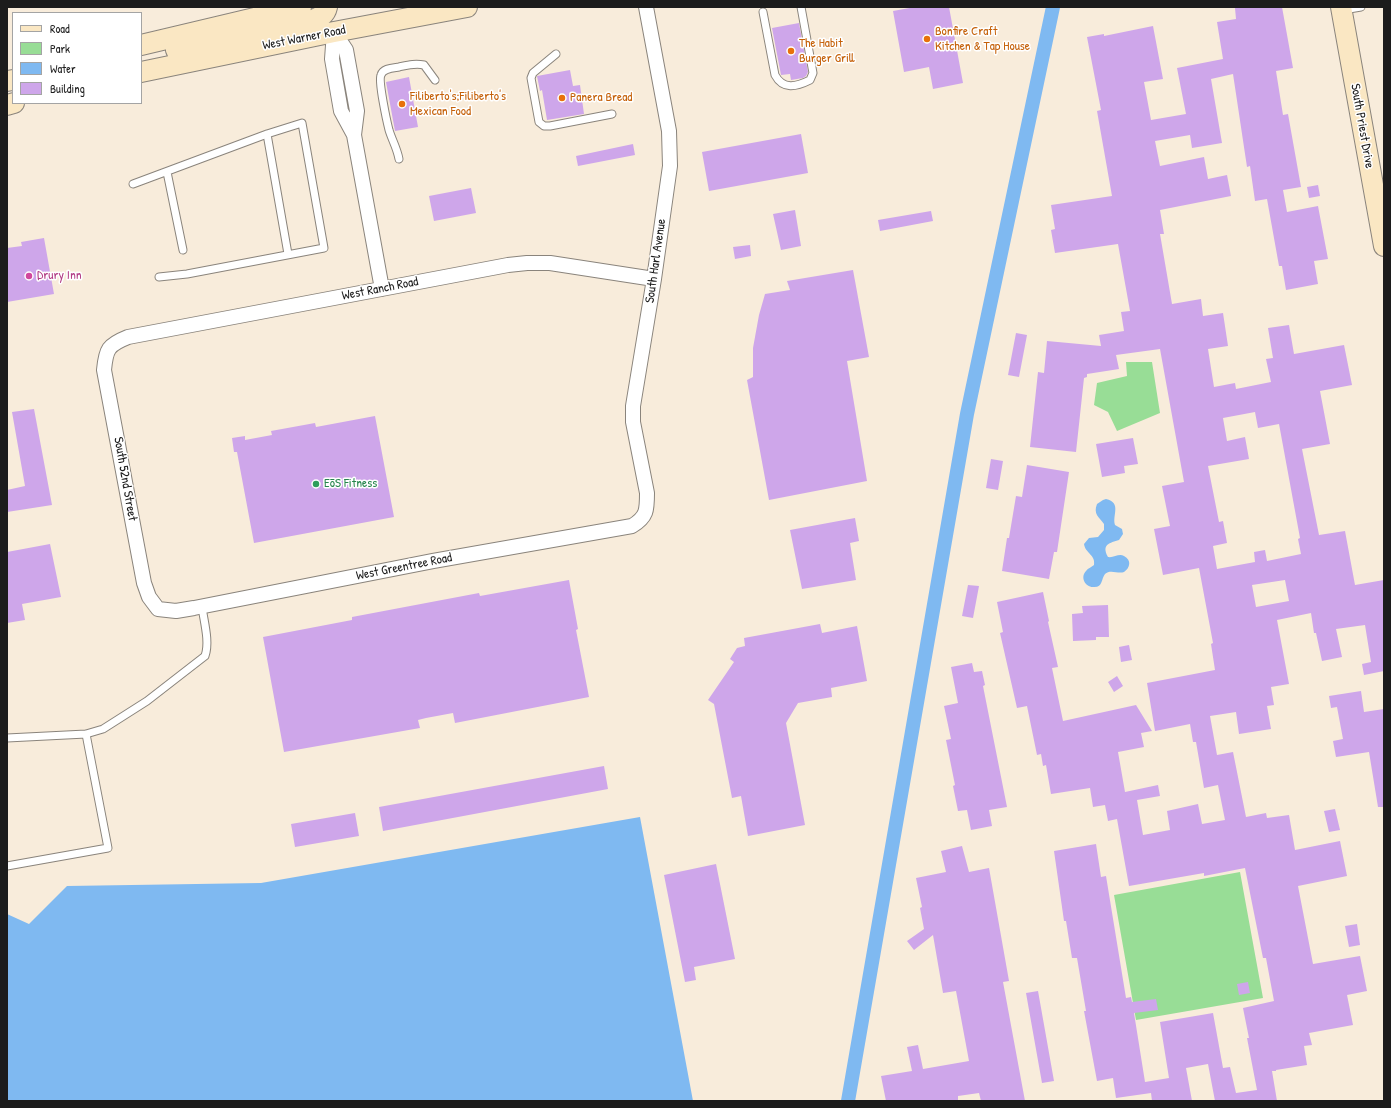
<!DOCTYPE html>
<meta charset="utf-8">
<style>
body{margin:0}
#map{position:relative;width:1391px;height:1108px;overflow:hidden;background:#f8ecdb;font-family:"Patrick Hand",sans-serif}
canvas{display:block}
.frame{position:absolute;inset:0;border:8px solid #1c1c1c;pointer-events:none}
.legend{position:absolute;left:12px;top:12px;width:130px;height:92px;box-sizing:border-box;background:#fff;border:1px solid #a4a4a4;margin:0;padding:5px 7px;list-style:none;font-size:12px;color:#1c1c1c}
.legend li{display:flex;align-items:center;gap:8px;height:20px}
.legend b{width:20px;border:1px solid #a4a4a4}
</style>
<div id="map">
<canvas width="1391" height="1108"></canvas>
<div class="frame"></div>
<ul class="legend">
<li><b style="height:5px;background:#fae7c3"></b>Road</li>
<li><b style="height:11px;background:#98dd96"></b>Park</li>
<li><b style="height:11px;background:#7fb9f1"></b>Water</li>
<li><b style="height:11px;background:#cea6ea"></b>Building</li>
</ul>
</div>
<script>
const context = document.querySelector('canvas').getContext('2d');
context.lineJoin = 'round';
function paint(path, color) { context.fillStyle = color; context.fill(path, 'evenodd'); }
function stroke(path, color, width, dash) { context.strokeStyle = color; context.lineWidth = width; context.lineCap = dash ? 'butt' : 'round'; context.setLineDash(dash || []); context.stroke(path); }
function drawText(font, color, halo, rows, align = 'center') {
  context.font = font + ' "Patrick Hand",sans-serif'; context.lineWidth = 3; context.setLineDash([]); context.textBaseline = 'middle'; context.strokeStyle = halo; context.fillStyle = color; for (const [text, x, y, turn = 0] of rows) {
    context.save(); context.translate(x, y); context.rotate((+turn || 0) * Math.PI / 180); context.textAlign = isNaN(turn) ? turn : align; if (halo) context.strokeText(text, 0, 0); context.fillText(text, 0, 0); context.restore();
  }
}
paint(new Path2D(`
 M1126,362H1152L1160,413L1117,431L1108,412L1094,405L1097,383L1127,376Z
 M1240,872L1263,998L1136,1020L1114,895Z`), '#98dd96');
paint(new Path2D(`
 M1106,499C1122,503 1112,515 1115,525L1122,529L1123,534L1119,540C1110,543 1101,544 1108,557C1114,558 1119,553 1124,556C1132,560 1130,568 1124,572C1118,574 1110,569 1105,574C1101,579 1103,588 1093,587C1085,587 1080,577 1086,571C1088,568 1092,567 1094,565C1096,555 1085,553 1084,544L1089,538L1098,537L1104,530V524C1099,517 1093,514 1097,504L1103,500Z
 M640,817L693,1101H7V914L29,924L67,886L261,883Z`), '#7fb9f1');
stroke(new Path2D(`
 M848,1101L967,414L1053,7`), '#7fb9f1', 14);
paint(new Path2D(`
 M915,7H949L963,83L933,89L929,67L904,72L893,11Z
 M1243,7H1282L1293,68L1276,71L1283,115L1288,114L1301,187L1283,190L1287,212L1318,206L1328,259L1314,261L1318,284L1286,290L1282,266H1279L1267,199L1255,201L1250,166L1247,167L1233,74L1211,79L1222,143L1192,148L1190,135L1155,141L1160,166L1204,157L1208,179L1227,175L1231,196L1160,210L1164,234H1160L1172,304L1201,299L1203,316L1223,313L1228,346L1208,349L1214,387L1235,383L1236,389L1271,382L1266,359L1273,358L1268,328L1289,325L1294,354L1344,345L1352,385L1320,391L1330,444L1302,449L1319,535L1345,531L1355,585L1384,580V671L1364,675L1362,664L1371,662L1365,625L1336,629L1342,657L1322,661L1316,633H1314L1311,613L1277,620L1289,684L1271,687L1274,705L1267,706L1271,729L1239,734L1236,712L1210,716L1217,755L1233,752L1246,817L1266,813L1267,818L1289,815L1295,850L1340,841L1347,876L1298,886L1313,964L1360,956L1367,991L1347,995L1353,1025L1309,1033L1312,1045L1304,1046L1307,1065L1276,1070V1071H1272L1277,1101H1215L1208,1064L1186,1068L1192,1101H1152L1151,1093L1116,1098L1113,1078L1097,1081L1084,1011H1086L1077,958H1072L1066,921H1064L1054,851L1096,844L1101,877L1106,876L1126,998L1131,997L1132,1002L1156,999L1158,1010L1134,1013L1145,1082L1169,1078L1160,1022L1213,1013L1223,1068L1230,1067L1236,1093L1257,1090L1247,1038H1249L1243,1008L1274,1001L1266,958H1263L1245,868L1204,876V873L1129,886L1117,819L1108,821L1105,805L1093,807L1090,788L1051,794L1046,765L1043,766L1041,754L1037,755L1027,706L1017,708L1000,633L1003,632L997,602L1043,592L1049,621L1048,622L1058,667L1052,668L1063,721L1136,705L1152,731L1141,733L1144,747L1118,752L1125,792L1158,785L1160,796L1137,800L1143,835L1170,830L1167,811L1198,804L1202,824L1225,820L1218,785L1204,788L1196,742H1193L1190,724L1155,731L1147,683L1215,670L1211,644L1213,643L1199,568L1163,575L1154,529L1170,526L1162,486L1184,482L1160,349L1116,355L1119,369L1087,374V377L1084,378L1076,452L1030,447L1038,372L1044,373L1047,341L1101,346L1099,335L1124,331L1121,312L1130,311L1118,244L1055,253L1051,230L1055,229L1051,205L1112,196L1097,111L1101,110L1087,37L1104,34V36L1153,26L1163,79L1144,82L1151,120L1186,114L1177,68L1223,59L1217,22L1236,19L1235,8ZM1255,412L1258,428L1279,424L1300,538L1298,539L1301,554L1267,561L1265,550L1254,552L1255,562L1217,569L1213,546L1227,543L1223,521L1219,522L1208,466L1249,459L1245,437L1227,441L1223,418ZM1285,580L1289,601L1256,607L1252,585Z
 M799,23L808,72L806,76L803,78L791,80L790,74L781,75L772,28Z
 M570,70L573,86L580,85L584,114L547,120L542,90L540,91L537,76Z
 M409,77L418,127L395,131L386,82Z
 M801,134L808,173L709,191L702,152Z
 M633,144L635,155L578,166L576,156Z
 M1318,185L1320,196L1309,198L1307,187Z
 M471,188L476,213L434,221L429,196Z
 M795,210L801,246L781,250L773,214Z
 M931,211L933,221L880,231L878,220Z
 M44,238L54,294L7,302V248L22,246L21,242Z
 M750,245L751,256L735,259L733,247Z
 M853,270L869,357L847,361L867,481L769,500L747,380L753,377V348L759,315L765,294L790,290L787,281Z
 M1016,333L1027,335L1019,377L1008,375Z
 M34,409L52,505L7,512V490L25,486L12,412Z
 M375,416L394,517L254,543L237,452H234L232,438L245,436V440L272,435L271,431L315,423L316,427Z
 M1133,438L1138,464L1124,466L1125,473L1102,477L1096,444Z
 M991,459L1003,461L998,490L986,488Z
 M1027,465L1069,472L1057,552H1054L1049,579L1002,571L1007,538H1009L1016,496L1022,497Z
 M855,518L859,541L850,543L856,580L802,589L790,530Z
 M50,544L61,597L22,604L25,620L7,623V552Z
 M569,580L578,629L576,630L589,697L455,723L453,713L426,718L418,720L420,728L284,752L263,637L352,620V617L479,593L480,596Z
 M968,585L979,586L973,618L962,616Z
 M1108,605L1109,637H1096V640L1073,641L1072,614L1083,613L1082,606Z
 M820,624L822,633L857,626L867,681L831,688L832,697L798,703L786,723L805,825L748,836L741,796L732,798L714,704L708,700L734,662L730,659L737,648L745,646L744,638Z
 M1129,645L1132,660L1121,662L1119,647Z
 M972,663L974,672L982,671L985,685L983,686L1007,807L989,810L992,826L971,830L967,810L958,811L953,786L955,785L946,740L951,739L944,706L958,703L951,667Z
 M1117,676L1123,686L1114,692L1108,682Z
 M1361,691L1364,712L1384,709V807H1378L1369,752L1336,757L1333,741L1343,739L1337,707L1331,708L1329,696Z
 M604,766L608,789L383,831L379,807Z
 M1335,809L1340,830L1329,832L1324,811Z
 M355,813L359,836L295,847L291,824Z
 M962,846L969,872L989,868L1009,981L1003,982L1025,1101H981L979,1093L958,1096V1101H886L881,1076L912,1071L907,1047L918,1045L923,1069L969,1061L956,991L943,993L933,935L914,950L907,941L924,929L920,908L922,907L916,878L946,872L941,851Z
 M716,864L735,959L694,967L696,980L685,982L664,875Z
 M1357,924L1360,945L1349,947L1345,926Z
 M1248,982L1250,993L1239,995L1237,984Z
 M1038,991L1054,1081L1042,1083L1026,993Z`), '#cea6ea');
const lane = new Path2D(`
 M1343,10L1361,7
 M763,12L775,75C783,90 796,87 810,80L813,73L801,7
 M556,54L533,73L531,78L539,122L544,126H550L612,114
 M267,134L288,254
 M399,159C397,148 392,140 389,130C387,122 378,81 381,75C383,68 393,68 399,67C408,65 415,63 424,65L435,80
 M167,172L183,250
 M133,184L267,134L302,123L324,248L187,274L159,277
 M7,738L86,734L103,729L147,701L205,656C210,642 204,622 202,607
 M7,866L108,848L86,734`);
const street = new Path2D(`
 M646,7L669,131L670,166L654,279L633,406V422L647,493C647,510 647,517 632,526L433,561L194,608L176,611L158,609L149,597L144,583L104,370C106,349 108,345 128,337L508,265L527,263H550L654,279
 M334,32L332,59L341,111L354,135L382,289
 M334,32L346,50L357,111L354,135`);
const secondary = new Path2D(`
 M1341,7L1384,246
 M141,45L301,7
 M176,50L311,21C319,17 325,16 327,7
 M141,72L334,32L467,7
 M7,81L13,80
 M7,105L14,103`);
stroke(lane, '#8a847c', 9);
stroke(street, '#8a847c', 16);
stroke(secondary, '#8a847c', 22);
stroke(lane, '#fff', 7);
stroke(street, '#fff', 14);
stroke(secondary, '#fae7c3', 20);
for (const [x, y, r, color] of [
 [927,39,4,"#e8710a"],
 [791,51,4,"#e8710a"],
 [562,98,4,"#e8710a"],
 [402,104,4,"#e8710a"],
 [29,276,4,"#d1479c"],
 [316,484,4,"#2e9e5b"]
]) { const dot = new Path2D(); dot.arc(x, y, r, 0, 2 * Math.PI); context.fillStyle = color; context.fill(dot); stroke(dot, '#fff', 1.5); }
drawText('13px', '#c56008', '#fff', [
 ["Bonfire Craft",935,32],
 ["Kitchen & Tap House",935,47],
 ["The Habit",799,44],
 ["Burger Grill",799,59],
 ["Filiberto's;Filiberto's",410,97],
 ["Mexican Food",410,112],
 ["Panera Bread",570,98]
], 'left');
drawText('13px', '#1c1c1c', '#fff', [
 ["West Warner Road",304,38,-11],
 ["South Priest Drive",1362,126,80],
 ["South Harl Avenue",656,261,-82],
 ["West Ranch Road",380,289,-11],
 ["South 52nd Street",125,479,80],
 ["West Greentree Road",404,567,-11]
]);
drawText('13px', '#b23c85', '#fff', [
 ["Drury Inn",37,276]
], 'left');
drawText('13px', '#27864d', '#fff', [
 ["EōS Fitness",324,484]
], 'left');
</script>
